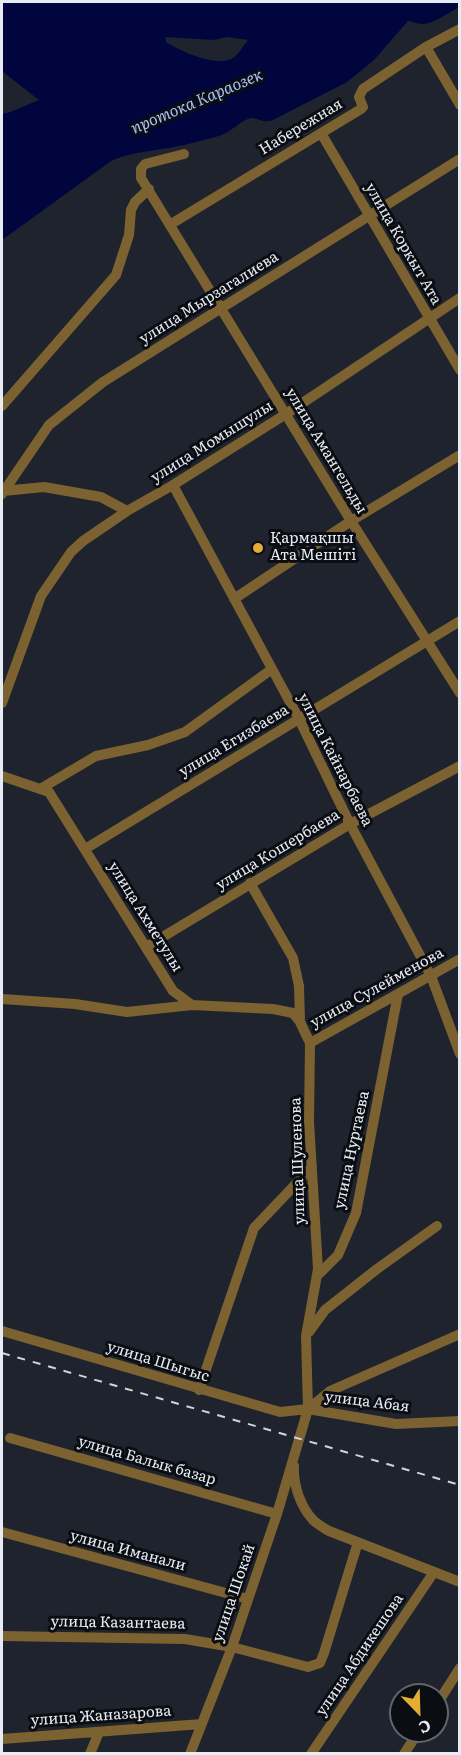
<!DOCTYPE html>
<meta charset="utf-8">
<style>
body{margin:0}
#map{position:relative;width:461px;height:1755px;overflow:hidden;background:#1e232e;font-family:Literata,serif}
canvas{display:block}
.frame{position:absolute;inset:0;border:3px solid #e7ebf3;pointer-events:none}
.north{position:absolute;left:389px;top:1683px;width:60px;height:60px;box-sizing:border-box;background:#0a0d12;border:2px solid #62666c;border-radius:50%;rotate:157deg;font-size:16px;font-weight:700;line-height:24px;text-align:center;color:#e7ebf3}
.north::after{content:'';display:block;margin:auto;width:21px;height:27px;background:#e4ad35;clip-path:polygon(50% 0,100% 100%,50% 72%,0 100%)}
</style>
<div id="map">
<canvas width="461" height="1755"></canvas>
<div class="frame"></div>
<div class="north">С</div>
</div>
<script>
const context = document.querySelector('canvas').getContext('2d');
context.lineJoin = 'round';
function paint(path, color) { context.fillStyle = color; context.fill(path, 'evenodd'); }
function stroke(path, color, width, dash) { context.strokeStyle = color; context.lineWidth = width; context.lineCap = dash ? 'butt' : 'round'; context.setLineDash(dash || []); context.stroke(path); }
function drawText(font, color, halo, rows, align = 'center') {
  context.font = font + ' Literata,serif'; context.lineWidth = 6; context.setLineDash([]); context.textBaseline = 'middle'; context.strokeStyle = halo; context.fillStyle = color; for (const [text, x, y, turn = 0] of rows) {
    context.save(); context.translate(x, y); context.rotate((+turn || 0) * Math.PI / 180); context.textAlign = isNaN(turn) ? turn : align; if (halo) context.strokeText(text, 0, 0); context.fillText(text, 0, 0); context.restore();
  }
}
paint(new Path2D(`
 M2,2H459L460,7C448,12 435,24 422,24C416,24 413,21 408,21L374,60L347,82L273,120C263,124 259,118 251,118C243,119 230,133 219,136C198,142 176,147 155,150C139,153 126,154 111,161L2,240V114L10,112L39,100L2,71ZM165,37L213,40L227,37L248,40C243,46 239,54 233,58C216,68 181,51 166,42Z`), '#00053e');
stroke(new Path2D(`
 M426,47L460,105
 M321,133L460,370
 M184,154L145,164L141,169V178L351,521L460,693
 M171,224L361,109L363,107L359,97L363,89L426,47L460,29
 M2,406L116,275L129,235L131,210L135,202L149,189
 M173,485L299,719L350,824L431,976L460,1054
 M3,491L44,487L101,497L127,511
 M2,494L49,425L103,382L460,159
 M234,599L351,521L460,455
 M2,703L41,596L71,552L83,541L127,511L173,485L286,414L460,298
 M2,776L49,792L173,991L192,1005L273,1009L293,1013L300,1022L310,1043L309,1122L318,1269L306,1336L308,1409L277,1514L232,1647L190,1754
 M40,789L96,756L148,745L185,732L272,669
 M85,849L460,621
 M250,883L293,958L299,986L300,1022
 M146,947L350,824L460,766
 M2,999L75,1004L127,1012L192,1005
 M310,1043L460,959
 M317,1276L338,1255L356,1213L398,994
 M2,1331L280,1412L308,1409L396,1424L460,1421
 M309,1332L325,1310L377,1269L437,1226
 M199,1390L254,1228L312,1167
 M308,1409L330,1391L460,1334
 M10,1438L277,1514
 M294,1466C293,1484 300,1506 313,1520C317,1524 324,1528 329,1531L460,1582
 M2,1532L248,1599
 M2,1636L185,1639L232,1647L308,1667L320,1663L324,1653L358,1542
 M437,1704L460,1668
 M2,1739L202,1724
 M90,1754L99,1732
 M311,1754L434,1572
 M404,1754L419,1731`), '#7b6230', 10);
stroke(new Path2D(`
 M2,1353L460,1485`), '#d0d4dc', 2, [8, 8]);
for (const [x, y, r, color] of [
 [258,548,6,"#e4ad35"]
]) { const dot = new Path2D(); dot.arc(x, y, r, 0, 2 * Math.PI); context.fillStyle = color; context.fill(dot); stroke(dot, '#0a0d12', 2); }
drawText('15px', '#e7ebf3', '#0a0d12', [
 ["Набережная",301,127,-31],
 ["улица Коркыт Ата",403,244,60],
 ["улица Мырзагалиева",209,298,-32],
 ["улица Момышулы",212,442,-32],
 ["улица Амангельды",326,451,59],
 ["улица Егизбаева",234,741,-31],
 ["улица Кайнарбаева",335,760,63],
 ["улица Кошербаева",278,850,-31],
 ["улица Ахметулы",145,917,58],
 ["улица Сулейменова",377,988,-29],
 ["улица Нуртаева",352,1150,-78],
 ["улица Шуленова",298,1161,-92],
 ["улица Шыгыс",158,1362,17],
 ["улица Абая",367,1402,7],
 ["улица Балык базар",147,1461,16],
 ["улица Иманали",128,1551,15],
 ["улица Шокай",234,1593,-71],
 ["улица Казантаева",118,1623,1],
 ["улица Абдикешова",360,1655,-56],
 ["улица Жаназарова",101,1716,-4]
]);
drawText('15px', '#e7ebf3', '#0a0d12', [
 ["Қармақшы",270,539],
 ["Ата Мешіті",270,556]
], 'left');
drawText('italic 16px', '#a5c0f5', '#0a0d12', [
 ["протока Караозек",197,102,-23]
]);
</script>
